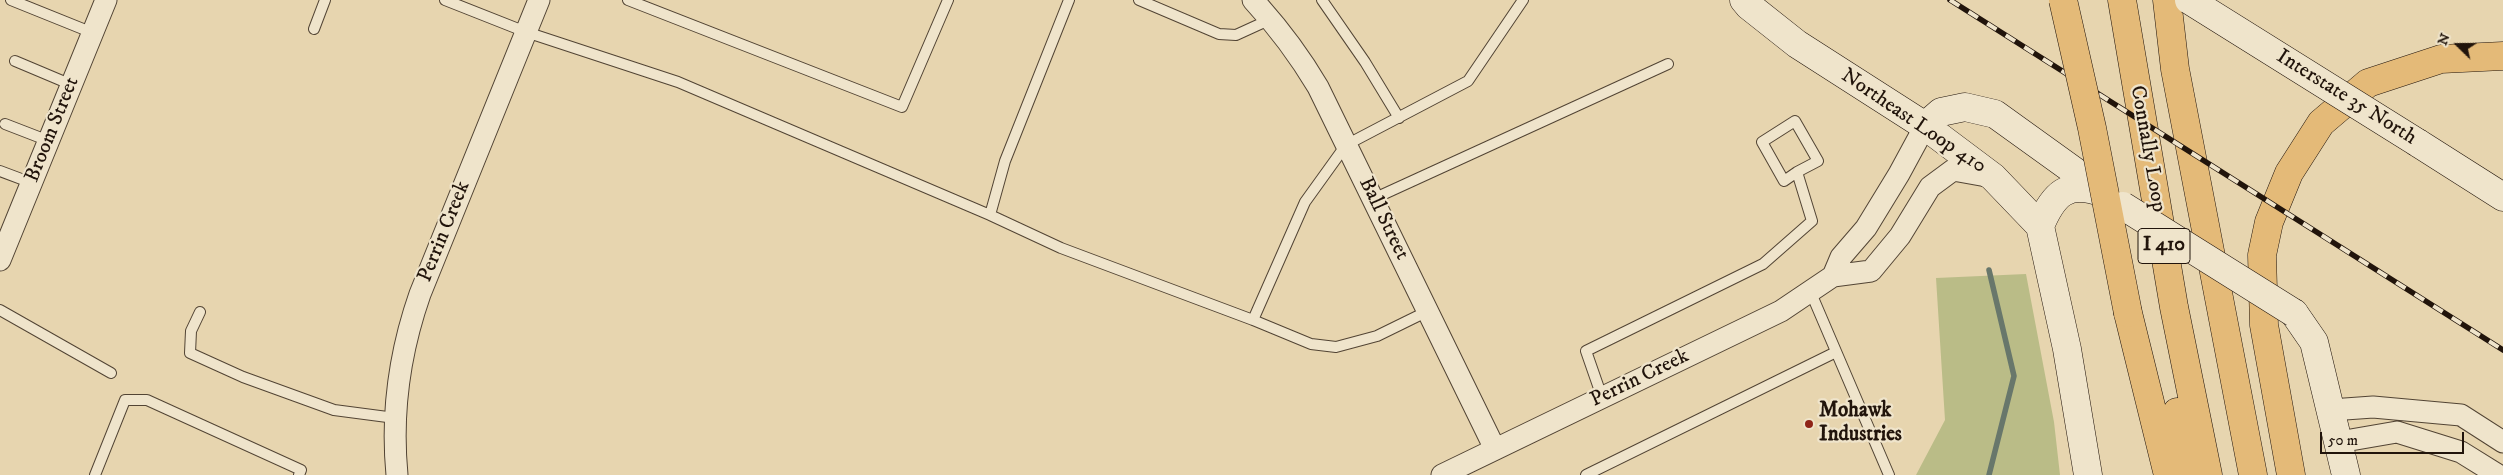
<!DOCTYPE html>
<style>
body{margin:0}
#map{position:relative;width:2503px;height:475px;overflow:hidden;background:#e7d5af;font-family:"IM FELL DW Pica",serif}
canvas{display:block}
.north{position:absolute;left:2433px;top:20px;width:50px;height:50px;-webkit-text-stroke:4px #efe4cb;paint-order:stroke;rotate:292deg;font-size:14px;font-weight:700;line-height:20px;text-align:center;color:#21140b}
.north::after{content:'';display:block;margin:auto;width:18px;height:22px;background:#21140b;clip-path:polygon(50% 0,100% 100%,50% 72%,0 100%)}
.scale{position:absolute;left:2320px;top:432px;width:144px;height:22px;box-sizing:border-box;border:2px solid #21140b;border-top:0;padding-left:6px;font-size:15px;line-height:18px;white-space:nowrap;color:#21140b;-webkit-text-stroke:4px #efe4cb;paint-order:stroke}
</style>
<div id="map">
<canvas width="2503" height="475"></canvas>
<div class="north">N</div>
<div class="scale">50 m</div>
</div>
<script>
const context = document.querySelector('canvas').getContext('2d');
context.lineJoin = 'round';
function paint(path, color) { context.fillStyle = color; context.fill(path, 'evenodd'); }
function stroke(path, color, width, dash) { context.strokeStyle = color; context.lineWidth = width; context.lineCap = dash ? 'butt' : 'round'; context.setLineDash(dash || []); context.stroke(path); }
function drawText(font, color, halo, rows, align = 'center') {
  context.font = font + ' "IM FELL DW Pica",serif'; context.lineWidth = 4.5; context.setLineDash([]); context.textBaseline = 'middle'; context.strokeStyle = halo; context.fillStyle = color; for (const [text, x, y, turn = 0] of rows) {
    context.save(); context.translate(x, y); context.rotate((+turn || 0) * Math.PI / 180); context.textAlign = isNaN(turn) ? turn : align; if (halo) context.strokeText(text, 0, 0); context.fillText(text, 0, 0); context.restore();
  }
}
paint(new Path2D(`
 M2026,274L2054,422L2060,475H1916L1945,420L1936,278Z`), '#babc87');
stroke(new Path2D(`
 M1989,270L2014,376L1989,475`), '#68776b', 5.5);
const lane = new Path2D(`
 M11,0L93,33
 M445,0L526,32L678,82L990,215L1061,248L1253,320L1311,344L1336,347L1377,336L1428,311
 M628,0L902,107L948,0
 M1139,0L1219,34L1236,35L1271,19
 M1322,0L1365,62L1399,118
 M314,29L325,0
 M15,61L72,85
 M5,124L49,141
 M0,171L32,183
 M1373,199L1668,64
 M990,215L1005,161L1069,0
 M1811,293L1889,475
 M0,310L111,373
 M200,312L191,331L190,353L243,377L334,410L395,418
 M1253,320L1305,202L1346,145L1468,81L1523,0
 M1602,397L1586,351L1763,264L1812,221L1797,172L1818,161L1795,121L1762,142L1784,181L1797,172
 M95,475L125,400H147L301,470L299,475
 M1586,475L1836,352`);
const street = new Path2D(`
 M1253,0C1278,27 1299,55 1318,87L1495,449
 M0,260L106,0
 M1833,276L1871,271L1900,236L1930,187L1953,170L1992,177
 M2331,410L2373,407L2461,415L2503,442
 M2339,442L2397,432L2461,452L2498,475
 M397,475C391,412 399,354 420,294L539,0
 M1442,475L1781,311L1833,276L1841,257L1866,228L1899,174L1925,126`);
const secondary = new Path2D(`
 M1744,0L1749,6L1797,44L1925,126L1993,177L2040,226L2067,349L2088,475
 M1925,126L1941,112L1965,107L1995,114L2102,191
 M2418,143L2503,197
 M2040,226C2053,195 2067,179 2103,193
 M2294,313L2314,342L2346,475`);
const highway = new Path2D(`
 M2122,0L2174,307L2208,475
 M2167,0L2175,69L2253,475
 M2128,313L2168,475
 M2177,412L2187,475
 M2291,475L2264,325L2262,255L2269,222L2289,173L2321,123L2368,83L2441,59L2503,56`);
stroke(lane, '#524434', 12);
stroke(street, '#524434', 23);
stroke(secondary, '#21140b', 29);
stroke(highway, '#21140b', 29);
stroke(lane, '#efe4cb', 10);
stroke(street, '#efe4cb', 21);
stroke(secondary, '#efe4cb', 28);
stroke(highway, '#e4ba78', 28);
const rail = new Path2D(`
 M1950,0L2503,350`);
stroke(rail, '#21140b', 5.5);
stroke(rail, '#efe4cb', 4, [11]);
const secondaryBridge = new Path2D(`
 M2189,0L2418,143
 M2123,206L2294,313`);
const highwayBridge = new Path2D(`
 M2063,0L2092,128L2128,313`);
stroke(secondaryBridge, '#21140b', 29, []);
stroke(highwayBridge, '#21140b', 29, []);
stroke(secondaryBridge, '#efe4cb', 28);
stroke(highwayBridge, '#e4ba78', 28);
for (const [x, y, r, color] of [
 [1809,424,5,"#8f2418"]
]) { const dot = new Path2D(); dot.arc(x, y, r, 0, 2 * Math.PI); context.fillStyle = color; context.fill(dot); stroke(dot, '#efe4cb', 2); }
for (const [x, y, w] of [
 [2164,246,52]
]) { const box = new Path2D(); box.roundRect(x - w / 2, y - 17.5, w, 35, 4); context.fillStyle = '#efe4cb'; context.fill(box); stroke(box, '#21140b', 1); }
drawText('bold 20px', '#21140b', null, [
 ["I 410",2164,246]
]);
drawText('21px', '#21140b', '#efe4cb', [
 ["Interstate 35 North",2346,98,32],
 ["Northeast Loop 410",1913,122,34],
 ["Broom Street",53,130,-68],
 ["Connally Loop",2147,149,80],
 ["Ball Street",1383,219,64],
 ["Perrin Creek",445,232,-68],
 ["Perrin Creek",1640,379,-26]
]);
drawText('bold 21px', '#21140b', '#efe4cb', [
 ["Mohawk",1819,412],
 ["Industries",1819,436]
], 'left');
</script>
